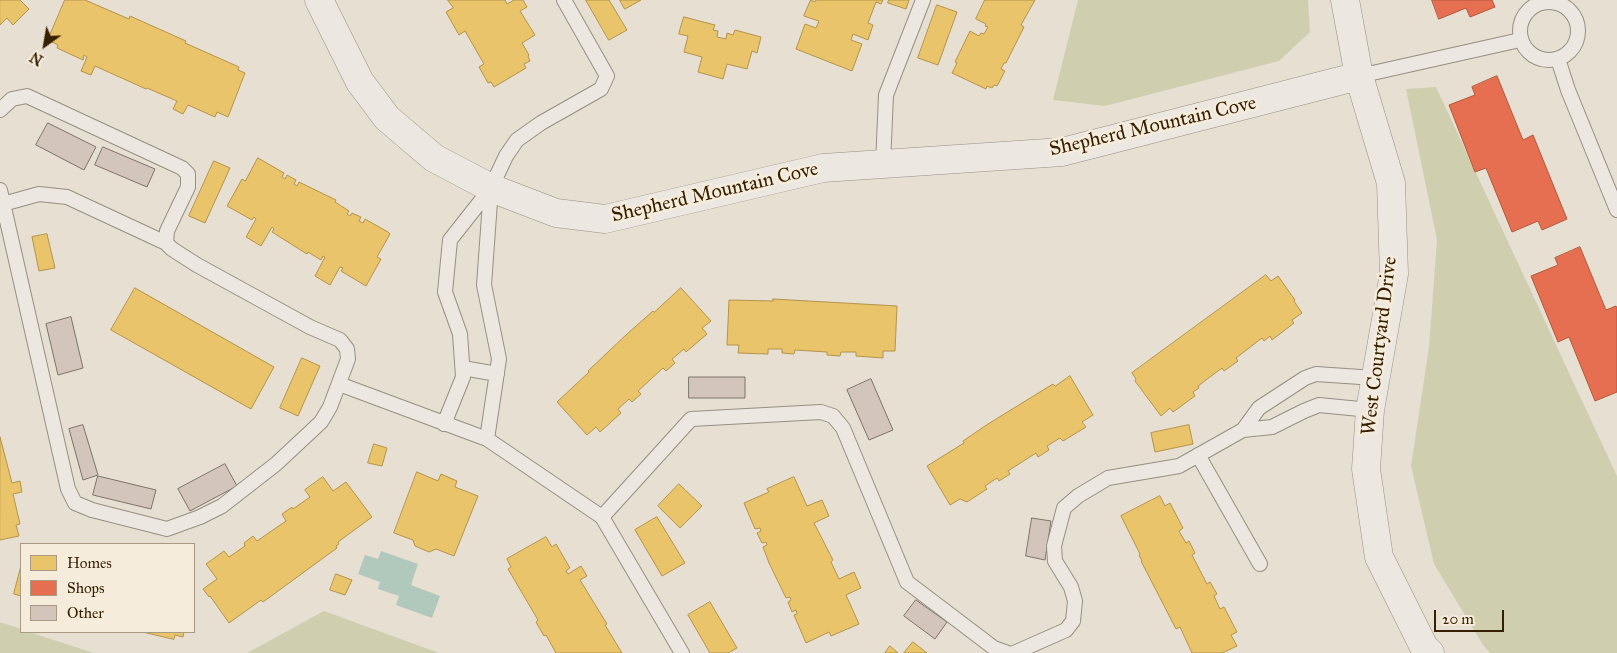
<!DOCTYPE html>
<style>
body{margin:0}
#map{position:relative;width:1617px;height:653px;overflow:hidden;background:#e7dfd2;font-family:"IM FELL Great Primer",serif}
canvas{display:block}
.legend{position:absolute;left:20px;top:543px;width:175px;height:90px;box-sizing:border-box;background:#f5ecdc;border:1px solid #a99a84;margin:0;padding:6px 9px;list-style:none;font-size:15px;color:#372000}
.legend li{display:flex;align-items:center;gap:10px;height:25px}
.legend b{width:25px;border:1px solid #a99a84}
.north{position:absolute;left:20px;top:20px;width:50px;height:50px;-webkit-text-stroke:4px #f5ecdc;paint-order:stroke;rotate:212deg;font-size:14px;font-weight:700;line-height:20px;text-align:center;color:#372000}
.north::after{content:'';display:block;margin:auto;width:18px;height:22px;background:#372000;clip-path:polygon(50% 0,100% 100%,50% 72%,0 100%)}
.scale{position:absolute;left:1434px;top:610px;width:70px;height:22px;box-sizing:border-box;border:2px solid #372000;border-top:0;padding-left:6px;font-size:15px;line-height:18px;white-space:nowrap;color:#372000;-webkit-text-stroke:4px #f5ecdc;paint-order:stroke}
</style>
<div id="map">
<canvas width="1617" height="653"></canvas>
<ul class="legend">
<li><b style="height:14px;background:#e9c46a"></b>Homes</li>
<li><b style="height:14px;background:#e76f51"></b>Shops</li>
<li><b style="height:14px;background:#d3c5bb"></b>Other</li>
</ul>
<div class="north">N</div>
<div class="scale">20 m</div>
</div>
<script>
const context = document.querySelector('canvas').getContext('2d');
context.lineJoin = 'round';
function paint(path, color) { context.fillStyle = color; context.fill(path, 'evenodd'); }
function stroke(path, color, width, dash) { context.strokeStyle = color; context.lineWidth = width; context.lineCap = dash ? 'butt' : 'round'; context.setLineDash(dash || []); context.stroke(path); }
function drawText(font, color, halo, rows, align = 'center') {
  context.font = font + ' "IM FELL Great Primer",serif'; context.lineWidth = 5; context.setLineDash([]); context.textBaseline = 'middle'; context.strokeStyle = halo; context.fillStyle = color; for (const [text, x, y, turn = 0] of rows) {
    context.save(); context.translate(x, y); context.rotate((+turn || 0) * Math.PI / 180); context.textAlign = isNaN(turn) ? turn : align; if (halo) context.strokeText(text, 0, 0); context.fillText(text, 0, 0); context.restore();
  }
}
paint(new Path2D(`
 M1078,0H1308L1310,32L1279,61L1105,106L1053,100Z
 M1436,87L1617,476V653H1490L1483,645L1434,564L1411,466L1429,347L1437,240L1406,89Z
 M324,611L439,653H247Z
 M0,622L21,629V632H29L94,653H0Z`), '#cfcfb0');
paint(new Path2D(`
 M381,551L418,564L411,585L440,596L432,618L396,605L399,596L378,589L380,582L358,574L365,555L378,559Z`), '#b1c8bc');
const homes = new Path2D(`
 M0,0H20L29,9L13,25L7,18L0,25Z
 M65,0H85L129,19L130,16L186,41L185,43L239,67L238,70L245,73L228,117L217,112L215,117L188,105L183,114L173,109L177,101L147,88L146,89L95,66L91,75L81,71L87,57L84,55L83,60L57,48L58,45L48,40Z
 M448,0H505L507,4L514,0H523L527,7L520,11L535,35L522,43L529,55L528,56L530,61L524,64L526,68L494,87L491,82L488,83L479,67L484,64L465,31L459,35L446,12L453,8Z
 M586,0H609L627,30L609,40Z
 M620,0H641L625,9Z
 M811,0L815,2L816,0H883L881,4L876,2L868,23L873,25L868,40L853,34L851,40L862,44L852,71L796,49L805,24L816,28L819,21L804,16Z
 M889,0H909L906,9L888,3Z
 M985,0H1035L1021,25L1024,27L1006,63H1004L1001,69L1005,71L997,86L994,85L992,88L987,86L986,89L952,73L957,63L955,62L970,31L979,36L981,33L984,34L988,27L985,26L986,24L976,19Z
 M937,5L957,12L938,65L918,58Z
 M684,17L715,25L713,30L718,31L717,37L726,39L727,33L733,35L735,30L761,37L757,53L752,51L747,69L727,64L723,79L698,72L702,57L684,52L688,36L679,34Z
 M258,158L284,173L282,177L285,179L287,175L296,180L294,184L297,186L299,182L336,200L335,202L349,211L347,214L350,216L352,213L361,217L359,221L363,223L365,219L388,232L390,234L377,257L381,259L366,286L341,271L343,268L340,267L330,285L315,276L325,257L323,256L321,260L308,252L307,254L272,232L274,229L272,227L261,246L246,237L256,219L254,217L252,220L227,206L242,179L245,181Z
 M214,161L230,168L205,223L189,216Z
 M47,234L55,268L39,271L32,237Z
 M1266,275L1271,281L1278,276L1295,300L1294,301L1302,313L1292,320L1294,323L1272,340L1270,336L1264,341L1262,338L1236,358L1238,361L1224,371L1222,368L1198,386L1199,388L1193,392L1195,396L1173,412L1170,408L1161,416L1135,381L1136,379L1132,373Z
 M135,288L274,367L251,409L111,330Z
 M681,288L711,321L702,328L707,334L686,352L684,349L672,359L675,363L666,371L663,368L638,391L641,394L632,402L629,399L618,409L621,413L600,432L596,427L587,435L557,402L589,372L588,371L627,334L653,311L654,312Z
 M773,299L897,306L895,351H883V358L856,356V352H841L840,356L827,355V352L795,350L794,354L782,353V349H768V354L738,353L739,345H727L729,300L773,301Z
 M302,358L320,366L298,416L280,408Z
 M1070,376L1093,415L1082,422L1086,427L1063,441L1060,438L1047,446L1049,450L1038,457L1036,453L1008,471L1010,474L999,481L997,478L985,486L987,489L967,502L960,499L950,505L927,466L964,443L963,441L988,424L1053,384L1055,386Z
 M1189,425L1193,444L1155,452L1151,433Z
 M0,437L12,483L20,481L22,492L13,494L20,524L16,525L19,536L0,540Z
 M374,444L387,448L382,466L368,463Z
 M417,472L438,481L441,474L457,481L455,487L478,496L454,556L436,549L429,552L415,546L413,540L394,533Z
 M323,477L333,491L346,482L372,517L338,542L339,544L336,546L337,548L263,602L261,600L229,623L210,596L209,597L203,589L217,579L206,564L224,551L229,557L245,546L244,543L253,536L257,541L286,521L282,514L292,507L293,509L310,497L305,490Z
 M794,477L807,506L822,500L829,516L814,523L833,560L831,562L839,579L854,572L861,588L846,595L859,624L831,636L829,632L806,643L794,615L797,614L796,610L792,612L788,602L791,600L790,597L786,598L769,563L763,547L767,545L766,542L762,543L757,533L761,531L760,528L755,529L744,503L769,492L767,489Z
 M679,484L702,506L680,528L658,506Z
 M1160,496L1165,506L1170,503L1183,528L1179,531L1186,543L1189,541L1195,553L1192,555L1207,584L1210,582L1217,594L1214,596L1220,609L1224,607L1237,632L1231,635L1237,646L1222,653H1192L1180,627L1176,629L1141,561H1142L1139,555L1140,554L1121,516Z
 M657,517L685,563L662,576L635,530Z
 M546,537L552,547L556,544L570,568L566,571L568,574L581,566L587,576L580,580L607,624L605,625L622,653H556L546,635L544,636L536,622L538,620L508,569L511,567L507,559Z
 M21,566V596L14,594Z
 M336,574L352,580L345,595L330,590Z
 M710,602L737,648L728,653H710L688,615Z
 M143,632H184L183,637L175,635L174,639Z
 M913,642L927,653H904Z
 M890,646L898,653H885Z`);
paint(homes, '#e9c46a');
stroke(homes, '#b4934a', 1);
const shops = new Path2D(`
 M1432,0H1492L1495,7L1470,17L1466,8L1439,19Z
 M1497,76L1523,140L1533,135L1567,219L1542,230L1538,221L1512,232L1486,168L1475,172L1449,105L1475,95L1472,87Z
 M1580,247L1606,310L1616,306L1617,308V392L1595,401L1569,337L1558,342L1531,276L1558,265L1555,258Z`);
paint(shops, '#e76f51');
stroke(shops, '#b25739', 1);
const building = new Path2D(`
 M48,123L96,147L84,170L36,145Z
 M103,147L155,169L147,187L95,165Z
 M71,317L83,368L58,375L46,324Z
 M689,377H745V398H689Z
 M871,379L893,430L869,440L847,390Z
 M83,425L98,475L83,480L69,429Z
 M225,464L237,486L190,511L178,489Z
 M98,476L156,490L151,509L93,495Z
 M1032,518L1051,521L1045,560L1026,556Z
 M916,600L947,622L935,639L904,616Z`);
paint(building, '#d3c5bb');
stroke(building, '#7c7468', 1);
const lane = new Path2D(`
 M1520 31a29 29 0 1 1 58 0a29 29 0 1 1-58 0Z
 M1558,59L1568,90L1617,210
 M1359,76L1520,40
 M0,110L12,99L27,96L182,168L188,174V187L167,231L166,243L172,249L197,265L310,327L340,340L347,349L348,359L330,407L321,422L276,464L222,506L200,517L167,529L92,510L75,503L68,489L0,190
 M883,164L886,95L923,0
 M3,204L39,194L67,197L166,243
 M463,368L497,374
 M339,384L487,439L602,517L682,653
 M444,424L463,377L460,334L445,292L450,240L491,188L506,156L517,140L541,123L601,89L607,76L564,0
 M1243,430L1259,408L1305,378L1316,374L1375,378
 M487,439L499,359L484,285L491,188
 M1198,455L1260,564
 M602,517L691,419L821,412L833,416L843,428L907,582L994,648L1008,653
 M1014,653L1066,630L1073,621L1075,601L1071,587L1055,561L1054,546L1064,508L1078,496L1108,478L1179,466L1243,430L1272,427L1304,411L1319,405L1370,410`);
const street = new Path2D(`
 M319,0L360,82L387,118L434,158L491,188L556,213L605,219L823,168L1062,152L1359,76
 M1345,0L1359,76L1391,183L1394,274L1370,410L1366,469L1379,557L1424,647L1430,653`);
stroke(lane, '#968f83', 16);
stroke(street, '#968f83', 29);
stroke(lane, '#ece8e1', 14);
stroke(street, '#ece8e1', 28);
drawText('20px', '#372000', '#f5ecdc', [
 ["Shepherd Mountain Cove",1153,127,-13],
 ["Shepherd Mountain Cove",715,193,-13],
 ["West Courtyard Drive",1380,346,-83]
]);
</script>
